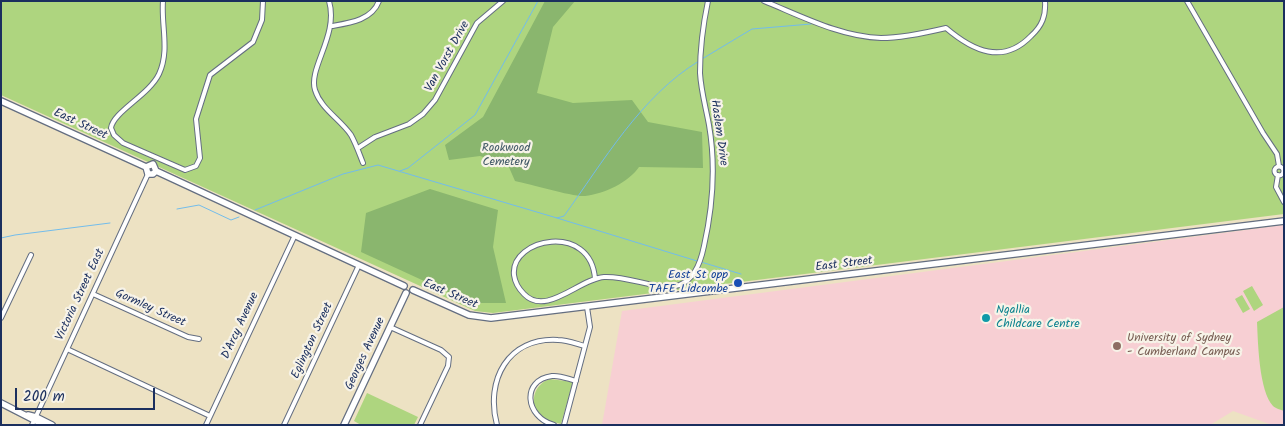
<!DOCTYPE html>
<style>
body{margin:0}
#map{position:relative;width:1285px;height:426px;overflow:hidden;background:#ede2c3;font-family:Kalam,sans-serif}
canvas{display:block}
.frame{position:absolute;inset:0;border:2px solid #1b2f5e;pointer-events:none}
.scale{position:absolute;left:15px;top:388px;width:140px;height:22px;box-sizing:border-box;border:2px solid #1b2f5e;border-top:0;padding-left:6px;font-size:15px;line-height:18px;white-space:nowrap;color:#1b2f5e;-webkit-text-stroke:4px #f7f3e8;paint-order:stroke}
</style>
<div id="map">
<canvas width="1285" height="426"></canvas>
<div class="frame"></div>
<div class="scale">200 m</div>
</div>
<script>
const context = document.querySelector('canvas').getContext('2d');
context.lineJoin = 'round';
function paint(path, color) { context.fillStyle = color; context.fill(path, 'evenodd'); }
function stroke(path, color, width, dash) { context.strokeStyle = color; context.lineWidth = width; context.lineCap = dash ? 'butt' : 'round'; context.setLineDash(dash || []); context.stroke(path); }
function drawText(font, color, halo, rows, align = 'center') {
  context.font = font + ' Kalam,sans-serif'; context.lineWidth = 4.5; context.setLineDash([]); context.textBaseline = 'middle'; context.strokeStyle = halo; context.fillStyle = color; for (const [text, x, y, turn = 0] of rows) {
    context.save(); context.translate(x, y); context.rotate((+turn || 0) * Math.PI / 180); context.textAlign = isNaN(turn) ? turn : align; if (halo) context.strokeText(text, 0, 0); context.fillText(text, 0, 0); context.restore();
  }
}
paint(new Path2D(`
 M1284,225V425H1272L1233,411L1210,425H602L622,311Z`), '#f7cfd3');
paint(new Path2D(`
 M1,1H1284V214L493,313L475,311L1,95Z
 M1252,286L1263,305L1254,311L1243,291Z
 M1242,295L1250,309L1243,313L1235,299Z
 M1284,307V411C1281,410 1275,408 1273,406C1259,391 1258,343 1257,322Z
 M550,379L573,382L561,424C555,422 547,422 542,417C528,406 533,384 550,379Z
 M367,393L418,417L414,425H361L354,421Z`), '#aed57f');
paint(new Path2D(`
 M545,1H575L553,27L537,93L573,103L632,100L648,122L702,132L703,168L639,167C629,182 604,194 585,196C573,197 530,184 515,181L508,165L480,156L449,160L445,145L483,117Z
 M430,189L498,210L493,247L506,303H472L361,252L366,213Z`), '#8ab66e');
stroke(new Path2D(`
 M702,59L752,29L811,24
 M400,171L408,168L475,115L538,1
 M177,209L199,205L231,220L239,217
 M255,210L343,174L378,165L557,218L564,216C603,162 641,96 699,61
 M557,218L697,261
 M1,238L15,235L110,223
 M701,262L741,274`), '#72bceb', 1);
const street = new Path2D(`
 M163,1C161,26 170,50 159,74C149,95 113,112 111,128L114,135L123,143L185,170L196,166L200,158L196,119L210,75L253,42L262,20L263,1
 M329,1C339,35 308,68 315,90C321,109 340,119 351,135C356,144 359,153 363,163
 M764,1C801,16 841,37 881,38C903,38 925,33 946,28C973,51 1003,65 1031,36C1042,26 1046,16 1045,1
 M1187,1L1263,133L1277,154L1279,166
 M332,26C350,23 372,20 379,1
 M358,148L375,137L409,124L423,114L435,100L477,23L503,1
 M1274.5 171a4.5 4.5 0 1 1 9 0a4.5 4.5 0 1 1-9 0Z
 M1278,175L1276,187L1284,202
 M595,279C591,222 510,238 514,275C515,283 518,288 524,294C546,317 579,279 604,277C646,275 690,315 704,246C713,206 716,166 709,125C706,108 701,91 700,73C700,48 703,25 708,1
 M93,294L188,337L199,339
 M1,318L31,255
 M390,327L441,350L449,357L448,366L420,425
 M67,349L210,416
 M32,425L148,174
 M206,425L295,235
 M284,425L359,265
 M497,425C485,380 508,337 558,340C567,340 577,344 585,346
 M554,425C525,417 521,380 552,376C560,375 568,379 576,381
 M564,425L590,327L587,307`);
const secondary = new Path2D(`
 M1,101L146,167
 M146,167L148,174H153L156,171
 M146,167L153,164L156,171
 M156,171L404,286
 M413,290L469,315L491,318L1284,221
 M1,403L44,425
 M28,415L36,417L52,425
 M344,425L406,293`);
stroke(street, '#646e81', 6);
stroke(secondary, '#646e81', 8);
stroke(street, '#fff', 4);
stroke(secondary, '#fff', 5.5);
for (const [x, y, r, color] of [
 [738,283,5,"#1a4fb4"],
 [986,318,5,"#0f9aa8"],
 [1117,346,5,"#8d6e63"]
]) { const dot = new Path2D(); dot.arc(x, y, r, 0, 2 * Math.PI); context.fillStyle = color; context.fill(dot); stroke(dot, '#f7f3e8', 2); }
drawText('12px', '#1b2f5e', '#f7f3e8', [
 ["Van Vorst Drive",448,57,-61],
 ["East Street",80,125,25],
 ["Haslem Drive",718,133,82],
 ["East Street",844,265,-7],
 ["Victoria Street East",81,295,-65],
 ["East Street",450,295,23],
 ["Gormley Street",150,309,24],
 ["D'Arcy Avenue",241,326,-65],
 ["Eglington Street",313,341,-65],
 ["Georges Avenue",366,354,-65]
]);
drawText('12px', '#405866', '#f7f3e8', [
 ["Rookwood",506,149],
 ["Cemetery",506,163]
]);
drawText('12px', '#164399', '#f7f3e8', [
 ["East St opp",728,276],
 ["TAFE Lidcombe",728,290]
], 'right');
drawText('12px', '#0d838f', '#f7f3e8', [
 ["Ngallia",996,311],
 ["Childcare Centre",996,325]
], 'left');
drawText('12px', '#785e54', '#f7f3e8', [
 ["University of Sydney",1127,339],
 ["- Cumberland Campus",1127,353]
], 'left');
</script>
